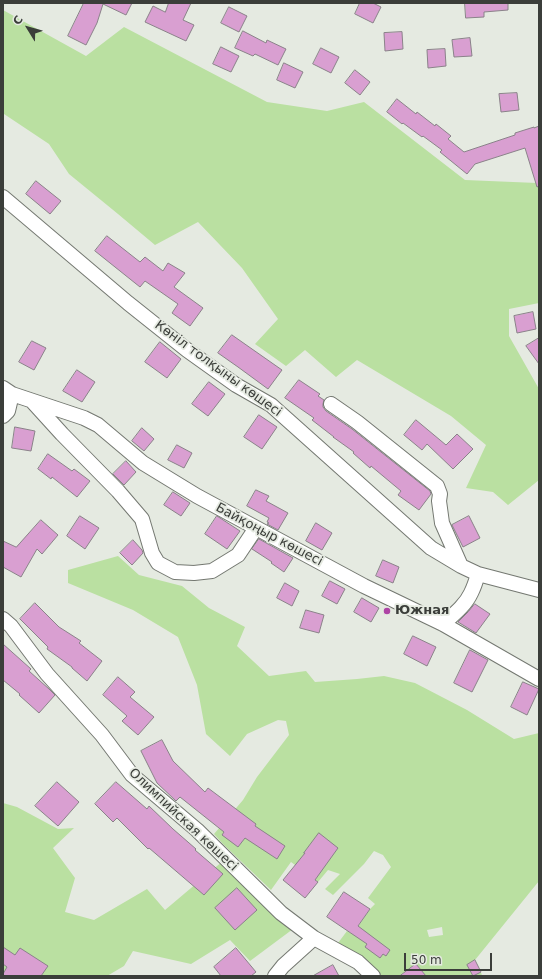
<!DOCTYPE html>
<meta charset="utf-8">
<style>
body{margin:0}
#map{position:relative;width:542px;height:979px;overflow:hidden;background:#e5eae1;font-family:"DejaVu Sans",sans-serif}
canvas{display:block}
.frame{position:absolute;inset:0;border:4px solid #3b3e3a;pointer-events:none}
.north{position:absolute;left:8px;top:8px;width:40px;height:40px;-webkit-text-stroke:3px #e5eae1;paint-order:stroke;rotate:307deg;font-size:11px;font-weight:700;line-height:16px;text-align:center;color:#3b3e3a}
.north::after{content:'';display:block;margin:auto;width:14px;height:18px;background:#3b3e3a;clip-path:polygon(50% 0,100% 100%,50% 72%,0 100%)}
.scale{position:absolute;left:404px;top:953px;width:88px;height:18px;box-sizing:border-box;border:2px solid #3b3e3a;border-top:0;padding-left:5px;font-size:12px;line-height:14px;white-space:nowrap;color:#3b3e3a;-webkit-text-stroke:3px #e5eae1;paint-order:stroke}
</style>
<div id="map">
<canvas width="542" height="979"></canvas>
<div class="frame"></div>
<div class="north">С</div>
<div class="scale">50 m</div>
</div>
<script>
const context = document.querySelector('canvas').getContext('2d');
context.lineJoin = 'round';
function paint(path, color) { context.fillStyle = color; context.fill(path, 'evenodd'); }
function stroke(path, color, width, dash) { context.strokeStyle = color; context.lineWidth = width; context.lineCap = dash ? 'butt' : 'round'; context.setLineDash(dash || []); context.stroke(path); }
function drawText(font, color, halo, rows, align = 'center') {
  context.font = font + ' "DejaVu Sans",sans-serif'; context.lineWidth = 3.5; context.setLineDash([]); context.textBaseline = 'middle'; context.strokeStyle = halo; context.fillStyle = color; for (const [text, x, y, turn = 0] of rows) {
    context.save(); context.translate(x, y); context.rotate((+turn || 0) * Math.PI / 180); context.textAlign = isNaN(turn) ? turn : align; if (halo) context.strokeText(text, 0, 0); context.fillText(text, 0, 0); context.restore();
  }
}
paint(new Path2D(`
 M3,10L86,56L124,27L267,102L327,111L364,102L465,180L537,183L539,190V303L509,309V336L539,389V480L508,505L493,492L466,488L486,445L451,416L357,360L336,377L305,350L286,366L255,344L278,319L242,268L198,222L155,245L118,214L69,174L49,144L4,114L3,112Z
 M118,556L139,575L182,586L209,608L245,627L237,646L269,676L306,671L315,682L357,679L384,676L415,683L467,710L514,739L539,733V881L475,960L468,965L473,976L481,972L482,976H426L416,964L399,976H380L372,969L338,943L347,931L353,934L370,909L375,904L368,898L391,867L383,855L374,851L364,864L333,895L325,889L340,874L328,870L318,882L291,862L271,890L223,844L214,834L243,800L257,777L289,735L286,721L278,720L247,734L230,756L206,734L197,685L178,637L133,610L68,583V570ZM442,927L443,935L429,937L427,930Z
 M3,803L17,807L58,829L74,828L53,848L75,878L65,912L94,920L147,889L165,910L223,861L293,929L250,961L230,940L191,964L133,951L124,966L107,976H3Z`), '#bae0a1');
const building = new Path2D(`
 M84,3H132L126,15L103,4L97,23L86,45L68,36Z
 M169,3H191L183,20L194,25L186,41L145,22L153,6L165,12Z
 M360,3H373L381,7L373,23L355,14Z
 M465,3H508V10L484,12V17L466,18Z
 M229,7L247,16L239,32L221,23Z
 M243,31L266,43L267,40L286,49L278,65L255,54L253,56L235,48Z
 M402,32L403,49L385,51L384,33Z
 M470,38L472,56L454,57L452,40Z
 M221,47L239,56L231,72L213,64Z
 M321,48L339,57L331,73L313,64Z
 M445,49L446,66L428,68L427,50Z
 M284,63L303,72L295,88L277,80Z
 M355,70L370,82L360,95L345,83Z
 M517,93L519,110L501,112L499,94Z
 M397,99L416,114L417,112L435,126L436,124L451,136L448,139L464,152L515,135V133L534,127V128L539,126V186L537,187L525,148L475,164L467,174L440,152L442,150L423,136L422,137L403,123L402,124L387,112Z
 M36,181L61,201L50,214L26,194Z
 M107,236L140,262L145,257L163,271L168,263L185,273L174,287L203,308L190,326L172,313L178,304L145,281L140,287L95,251Z
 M533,312L536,329L517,333L514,316Z
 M232,335L282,370L268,389L238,367L218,353Z
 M539,338V364L526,346Z
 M32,341L46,348L34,370L19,362Z
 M160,342L181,359L167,378L145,362Z
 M77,370L95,382L82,402L63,391Z
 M299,380L320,394L318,396L324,400L323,404V407L326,411L352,429L430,491L431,494L419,510L398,495L401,491L371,466L370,468L353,453L354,452L333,437H334L312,420L314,418L285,398Z
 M209,382L225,394L208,416L192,404Z
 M259,415L277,427L262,449L244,437Z
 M416,420L446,445L457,434L473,449L453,469L427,444L422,450L404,435Z
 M15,427L35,431L31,451L12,448Z
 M142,428L154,439L144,451L132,441Z
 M177,445L192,453L184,468L168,460Z
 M48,454L72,471L74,469L90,481L77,497L52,477L51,479L38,469Z
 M126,461L136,472L124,485L113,474Z
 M256,490L269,496L266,501L288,513L278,530L267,524L269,523L267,522L269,518L247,506Z
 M173,492L190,503L181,516L164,505Z
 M80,516L99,528L85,549L67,536Z
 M217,516L240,531L227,549L205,534Z
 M469,516L480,538L463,547L452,525Z
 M41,520L58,535L42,554L37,549L21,577L3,567V541L16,547Z
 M316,523L332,533L322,550L306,541Z
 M259,539L293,558L284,572L271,563L272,562L252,549Z
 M133,540L142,550L143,553L132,565L120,553Z
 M383,560L399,567L393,583L376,576Z
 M330,581L345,589L337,604L322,596Z
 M285,583L299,591L292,606L277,598Z
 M362,598L379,608L371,622L354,612Z
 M35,603L59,627L81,641L79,643L102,661L87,681L72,668V667L47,649L48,647L20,619Z
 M475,604L490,614L476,633L458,622L468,612Z
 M306,610L324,615L319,633L300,628Z
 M413,636L436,647L427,666L404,654Z
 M3,644L31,669L29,671L49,689L55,695L39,713L19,695L20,694L3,680Z
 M470,650L488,660L472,692L454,683Z
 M118,677L135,692L130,697L154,717L138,735L122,721L127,716L103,695Z
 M523,682L539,689L527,715L511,707Z
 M162,740L173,761L205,792L208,788L256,824L255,826L285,846L277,859L245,838L238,847L222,835L224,832L180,797L176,801L157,783L141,751Z
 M57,782L79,802L58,826L35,806Z
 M116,782L147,809L149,806L173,829L196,849L195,850L223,874L204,895L149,848L148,849L117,818L113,822L95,804Z
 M319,833L338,848L315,880L318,882L305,898L283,880L305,853H304Z
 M237,888L257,910L235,930L215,908Z
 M344,892L370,909L358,926L390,950L386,956L383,954L380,958L365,947L367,944L327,917Z
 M3,947L15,955L20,948L48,966L41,976H3V974L7,967L3,964Z
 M236,948L256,972L251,976H221L214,967Z
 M475,960L481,972L473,976L467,965Z
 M416,964L426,976H400Z
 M333,965L339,976H313Z`);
paint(building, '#d99fd1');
stroke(building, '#8a8289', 1);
const minor = new Path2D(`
 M3,197L128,303L187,350L236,385L271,405L431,548L461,566L478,574L539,590
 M3,388L12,394L84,418L98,425L143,463L197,496L364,586L443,624L539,679
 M32,401L62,434L118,491L142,519L152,553L158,563L175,572L194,573L212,571L238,555L256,528
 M331,404L357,422L437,486L440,494L439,501L442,523L461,566
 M3,416L8,411L12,394
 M3,619L11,626L47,674L102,735L132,775L197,830L281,913L314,938L358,962L373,976
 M443,624C453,615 465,606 471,593C474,587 476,581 478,574
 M275,976L283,966L314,938`);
stroke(minor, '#747871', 16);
stroke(minor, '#fff', 14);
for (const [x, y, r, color] of [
 [387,611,4,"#ae44a5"]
]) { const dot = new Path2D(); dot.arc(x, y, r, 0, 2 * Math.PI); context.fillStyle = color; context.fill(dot); stroke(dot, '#e5eae1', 1.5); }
drawText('13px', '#3b3e3a', '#e5eae1', [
 ["Көніл толқыны көшесі",218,369,36],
 ["Байқоңыр көшесі",269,535,28],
 ["Олимпийская көшесі",183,820,43]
]);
drawText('bold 13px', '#3b3e3a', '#e5eae1', [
 ["Южная",395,611]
], 'left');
</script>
